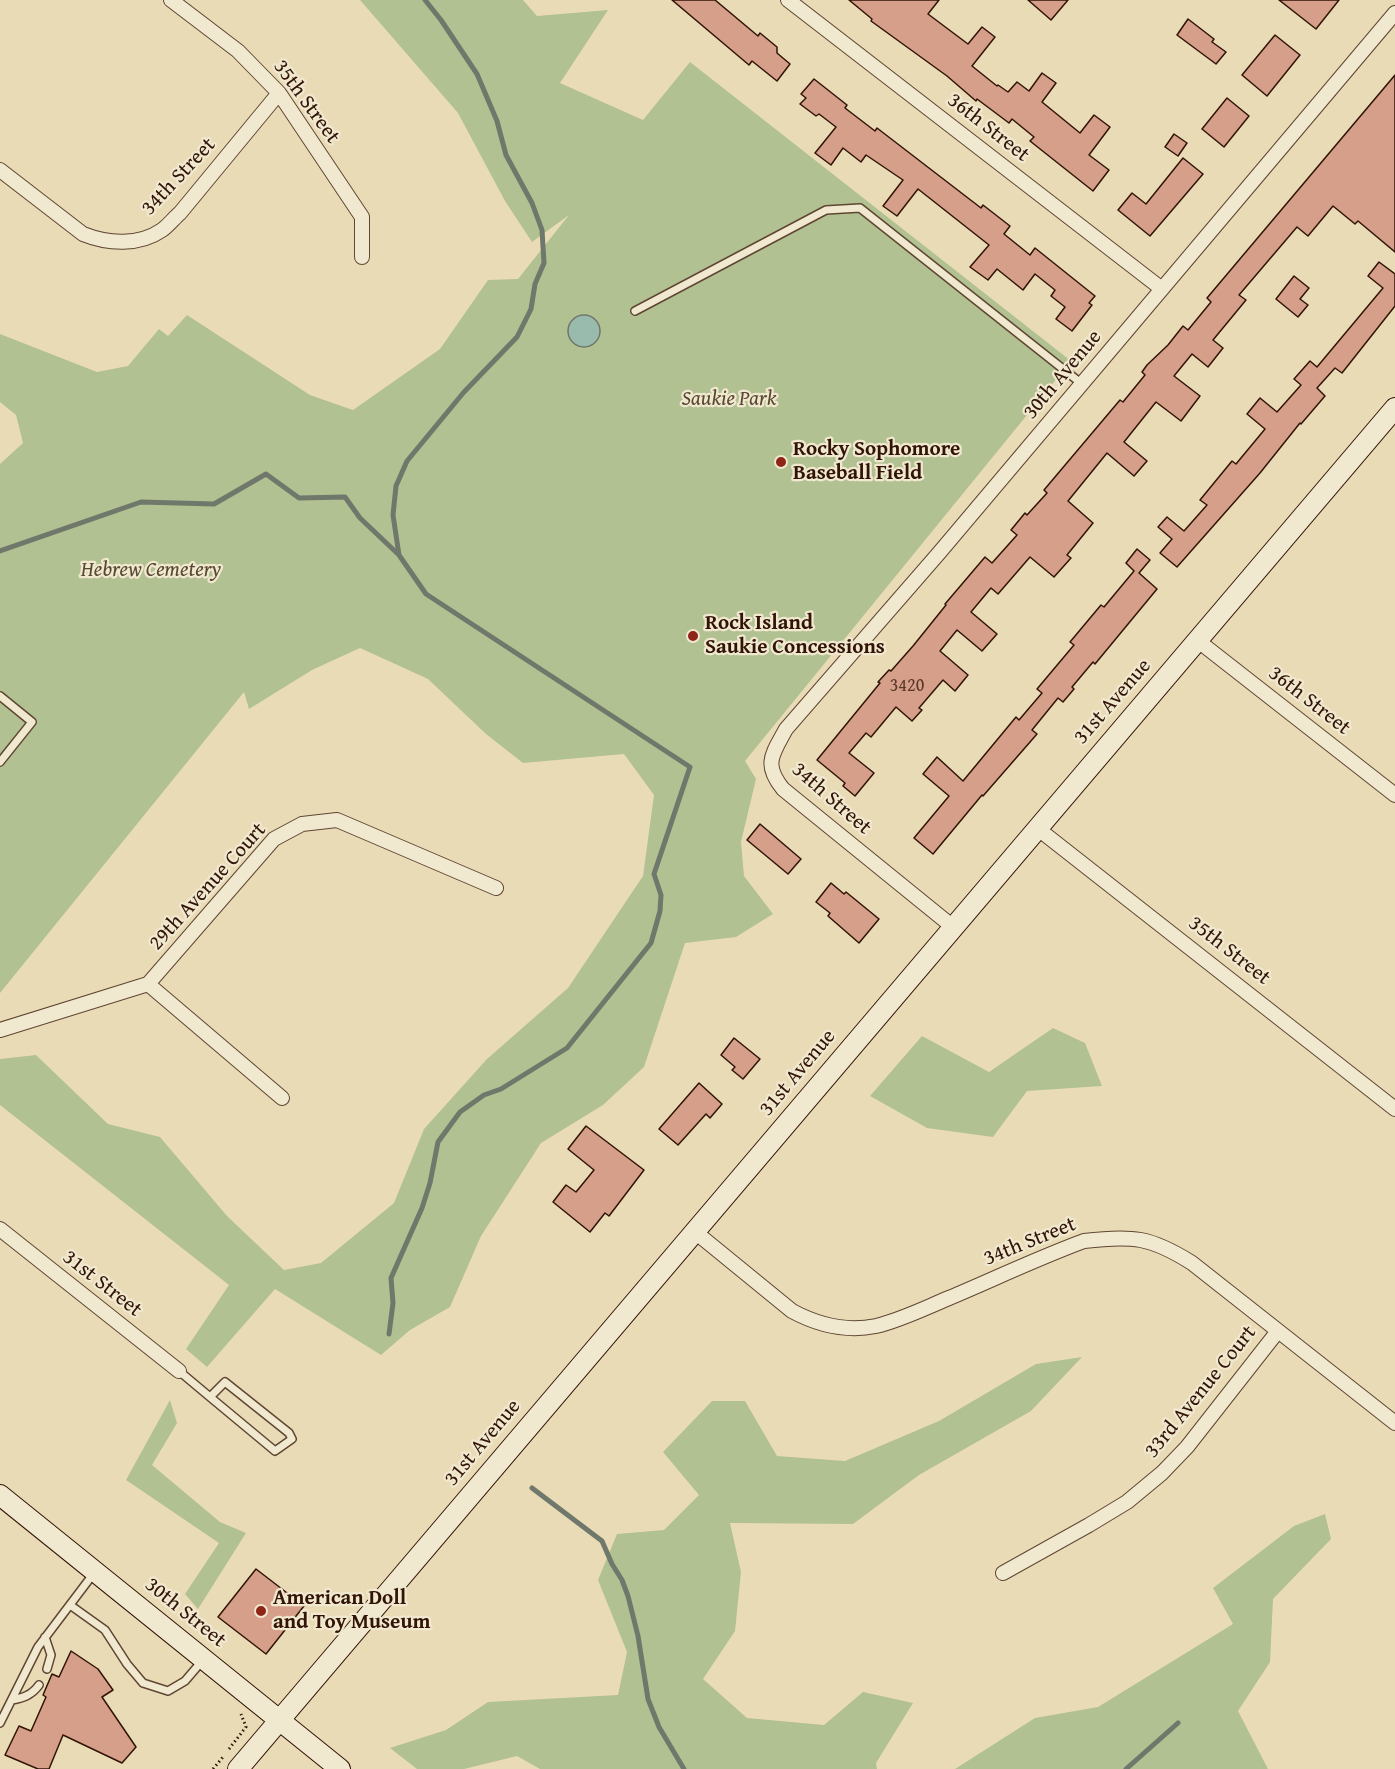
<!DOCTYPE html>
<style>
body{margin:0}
canvas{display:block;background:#eadbb7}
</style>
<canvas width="1395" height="1769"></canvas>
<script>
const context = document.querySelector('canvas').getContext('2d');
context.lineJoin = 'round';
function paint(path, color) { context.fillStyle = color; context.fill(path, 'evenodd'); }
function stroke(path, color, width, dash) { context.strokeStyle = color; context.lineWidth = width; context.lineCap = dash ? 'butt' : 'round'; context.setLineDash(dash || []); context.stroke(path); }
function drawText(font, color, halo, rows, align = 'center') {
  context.font = font + ' "Gentium Book Plus",serif'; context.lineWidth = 4.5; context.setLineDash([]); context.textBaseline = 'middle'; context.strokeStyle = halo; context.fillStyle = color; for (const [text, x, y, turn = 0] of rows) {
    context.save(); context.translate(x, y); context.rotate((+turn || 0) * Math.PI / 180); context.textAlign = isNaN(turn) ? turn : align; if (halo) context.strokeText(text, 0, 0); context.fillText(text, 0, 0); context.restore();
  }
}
paint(new Path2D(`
 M360,0H523L537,16L608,10L560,83L643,120L690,62L1071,361L745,761L756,779L741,842L744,876L773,914L736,937L685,943L644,1067L603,1105L541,1143L481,1236L450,1307L410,1330L381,1355L275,1289L207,1367L186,1349L229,1285L0,1105V1059L36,1055L108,1124L160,1137L227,1216L284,1270L321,1263L394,1203L424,1129L487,1059L568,988L643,876L654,795L624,754L523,763L486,734L428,679L360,648L312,670L249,709L244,692L0,993V464L23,443L16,415L0,402V334L97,372L128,366L159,329L168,336L187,315L310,395L353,410L440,349L488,280L518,279L569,215L532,242L505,201L458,113Z
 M1053,1028L1085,1043L1102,1086L1027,1091L993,1137L927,1128L870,1096L922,1036L989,1072Z
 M1082,1357L1031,1411L919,1475L853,1524L730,1523L741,1572L735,1631L703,1679L747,1718L824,1725L863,1692L913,1703L876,1763L877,1769H540L517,1756L464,1769H417L390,1748L446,1730L488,1702L618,1695L627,1652L598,1580L617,1534L664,1530L699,1495L663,1452L712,1401H745L777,1456L845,1461L939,1421L1036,1364Z
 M170,1400L177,1423L152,1465L220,1522L246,1533L198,1609L185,1594L219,1543L126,1480Z
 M1325,1514L1331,1539L1273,1599L1270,1662L1238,1711L1268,1769H955L1035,1718L1098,1707L1233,1624L1213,1588L1294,1526Z`), '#b2c192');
const water = new Path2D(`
 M568 331a16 16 0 1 1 32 0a16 16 0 1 1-32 0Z`);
paint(water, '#98bbae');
stroke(water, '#6f786b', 1.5);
stroke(new Path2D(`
 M0,551L141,502L214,504L266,474L299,498L345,497L360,518L399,555
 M389,1334L393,1303L391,1278L422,1208L430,1183L438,1142L460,1112L484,1095L501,1089L567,1048L651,943L660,911L661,895L654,874L690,767L426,594L399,555L393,515L396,486L407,461L464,392L517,337L531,309L535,284L544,263L542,230L532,203L506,155L497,121L477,74L441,20L425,0
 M532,1488L602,1541L612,1564L622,1580L628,1596L638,1636L648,1699L659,1727L684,1769
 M1126,1769L1178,1723`), '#6f786b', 5);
const building = new Path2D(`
 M672,0H715L758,36L760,33L777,47V53L790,64L777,81L752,61L749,65Z
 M849,0H939L928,14L968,44L982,27L995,37L972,66L997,86L998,85L1008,92L1017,82L1029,91L1042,73L1056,83L1042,102L1080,133L1094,115L1110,127L1089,155L1109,170L1093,191L1030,141L1034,137L1012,119L1009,123L977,99L976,101L947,76L871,21L872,19Z
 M1028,0H1068L1051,20Z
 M1279,0H1339L1316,29Z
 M1188,19L1214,39L1212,42L1226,52L1216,64L1177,35Z
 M1275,35L1300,55L1267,96L1242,75Z
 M1395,75V252L1358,221L1355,224L1333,206L1308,236L1297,227L1239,295L1246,300L1213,340L1223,348L1208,367L1192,354L1174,376L1200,396L1181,421L1156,402L1124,442L1147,461L1134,476L1107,453L1068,501L1093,523L1067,555L1071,558L1054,577L1030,557L998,594L991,588L971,612L997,634L982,651L957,630L940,651L968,675L955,691L943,680L919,708L922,710L912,721L896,707L871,737L866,733L849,753L874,773L855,796L843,786L845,783L817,760L880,683L878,682L889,670L891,671L913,646L946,605L945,604L985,557L992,563L1017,535L1011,530L1025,513L1027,515L1047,493L1044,490L1120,400L1123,402L1145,375L1142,372L1147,365L1168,345L1183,326L1188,330L1211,302L1207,298Z
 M814,79L847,105L845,108L875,131L877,128L981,208L983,205L1010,226L1004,234L1030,255L1035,248L1095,296L1089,303L1092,305L1072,331L1056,319L1065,307L1051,296L1055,290L1035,274L1023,290L997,269L988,280L970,267L989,245L918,189L897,216L883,206L903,180L866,155L861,162L843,148L831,165L815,153L836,127L819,114L816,116L800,104L806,98L801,94Z
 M1227,98L1249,116L1224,147L1202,129Z
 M1174,134L1187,143L1178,156L1165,147Z
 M1183,158L1203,174L1150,236L1118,210L1132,193L1146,204Z
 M1379,262L1395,274V306L1342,373L1335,368L1317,388L1325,396L1301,424L1300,423L1260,473L1177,567L1160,553L1172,539L1158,527L1167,517L1184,531L1207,505L1200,500L1232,461L1236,464L1265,429L1247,414L1260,398L1277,412L1301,385L1294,379L1310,361L1317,367L1383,288L1368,276Z
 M1294,276L1309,288L1300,299L1308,305L1298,317L1276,299Z
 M1137,549L1150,560L1139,573L1157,589L1095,664L1093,662L1072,687L1074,689L1063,702L1058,698L1032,730L1037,734L983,796L982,795L933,854L914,838L949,796L923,774L937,757L963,781L1016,717L1019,720L1042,693L1037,689L1074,645L1070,642L1101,605L1104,607L1134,571L1126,563Z
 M760,824L801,859L788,874L747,840Z
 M831,883L844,894L846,892L879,919L859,943L828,916L830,913L816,902Z
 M734,1038L760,1059L743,1079L732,1070L735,1067L721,1055Z
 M699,1083L722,1104L710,1118L706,1114L678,1145L659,1129Z
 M586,1126L644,1170L609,1216L605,1213L590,1232L553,1202L566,1185L576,1192L594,1170L568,1149Z
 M256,1569L304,1606L266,1654L218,1617Z
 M71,1651L98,1669L113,1690L102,1697L136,1747L122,1763L63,1735L49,1769H38L5,1755L19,1726L31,1731L46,1697L43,1695L52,1674L59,1677Z`);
paint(building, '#d59f8a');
stroke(building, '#311406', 1.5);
const lane = new Path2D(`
 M635,311L826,210L860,208L1082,384
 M0,696L32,722L0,762
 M179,1371L210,1397L225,1382L289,1433L292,1439L275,1451L210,1397
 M70,1605L105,1630L127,1664L143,1683L168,1691L185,1681L203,1660
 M45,1637L51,1655L47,1669
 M12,1700C23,1698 32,1695 39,1685
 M0,1723L38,1647L94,1573`);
const street = new Path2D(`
 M171,0L238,51L279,93L362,217V257
 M788,0L1162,289
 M0,170L83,234C108,244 139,246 162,230C169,225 174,218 180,213L279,93
 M1197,640L1395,795
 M1037,828L1395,1109
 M953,927L783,789C763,764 772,755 786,729L939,553L1395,13
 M148,984L274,839L302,824L337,820L496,888
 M148,984L282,1098
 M0,1030L148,984
 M0,1229L179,1371
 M694,1231L792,1311C818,1325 846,1332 876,1326C901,1320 925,1308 949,1298C994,1279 1038,1258 1084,1241C1132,1235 1151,1237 1192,1263L1395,1423
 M1003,1573L1089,1525L1127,1502L1162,1473L1187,1447L1278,1331`);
const secondary = new Path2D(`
 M0,1495L340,1769
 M238,1769L1395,408`);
stroke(lane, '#5f4632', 10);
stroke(street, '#5f4632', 16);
stroke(secondary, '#311406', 22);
stroke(new Path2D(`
 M229,1749L246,1727L241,1714
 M213,1769L223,1757`), '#311406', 3, [1.5, 3]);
stroke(lane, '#f1e8d0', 7);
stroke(street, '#f1e8d0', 14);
stroke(secondary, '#f1e8d0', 20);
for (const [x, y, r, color] of [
 [781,462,6,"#8f2418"],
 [693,636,6,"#8f2418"],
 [261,1611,6,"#8f2418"]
]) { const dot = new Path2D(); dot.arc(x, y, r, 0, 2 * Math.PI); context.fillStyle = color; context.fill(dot); stroke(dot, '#f1e8d0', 2); }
drawText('18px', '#5a3727', null, [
 ["3420",907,686]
]);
drawText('21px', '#311406', '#f1e8d0', [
 ["35th Street",306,102,54],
 ["36th Street",988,128,38],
 ["34th Street",179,177,-47],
 ["30th Avenue",1063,375,-50],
 ["36th Street",1309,701,38],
 ["31st Avenue",1113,702,-49],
 ["34th Street",831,799,41],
 ["29th Avenue Court",208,887,-48],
 ["35th Street",1229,951,38],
 ["31st Avenue",798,1073,-50],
 ["34th Street",1030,1242,-22],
 ["31st Street",102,1284,38],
 ["33rd Avenue Court",1201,1392,-51],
 ["31st Avenue",483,1443,-50],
 ["30th Street",185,1613,39]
]);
drawText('italic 21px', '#584830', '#f1e8d0', [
 ["Saukie Park",729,400],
 ["Hebrew Cemetery",151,571]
]);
drawText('bold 21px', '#311406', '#f1e8d0', [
 ["Rocky Sophomore",793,450],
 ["Baseball Field",793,474],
 ["Rock Island",705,624],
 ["Saukie Concessions",705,648],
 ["American Doll",273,1599],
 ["and Toy Museum",273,1623]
], 'left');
</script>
